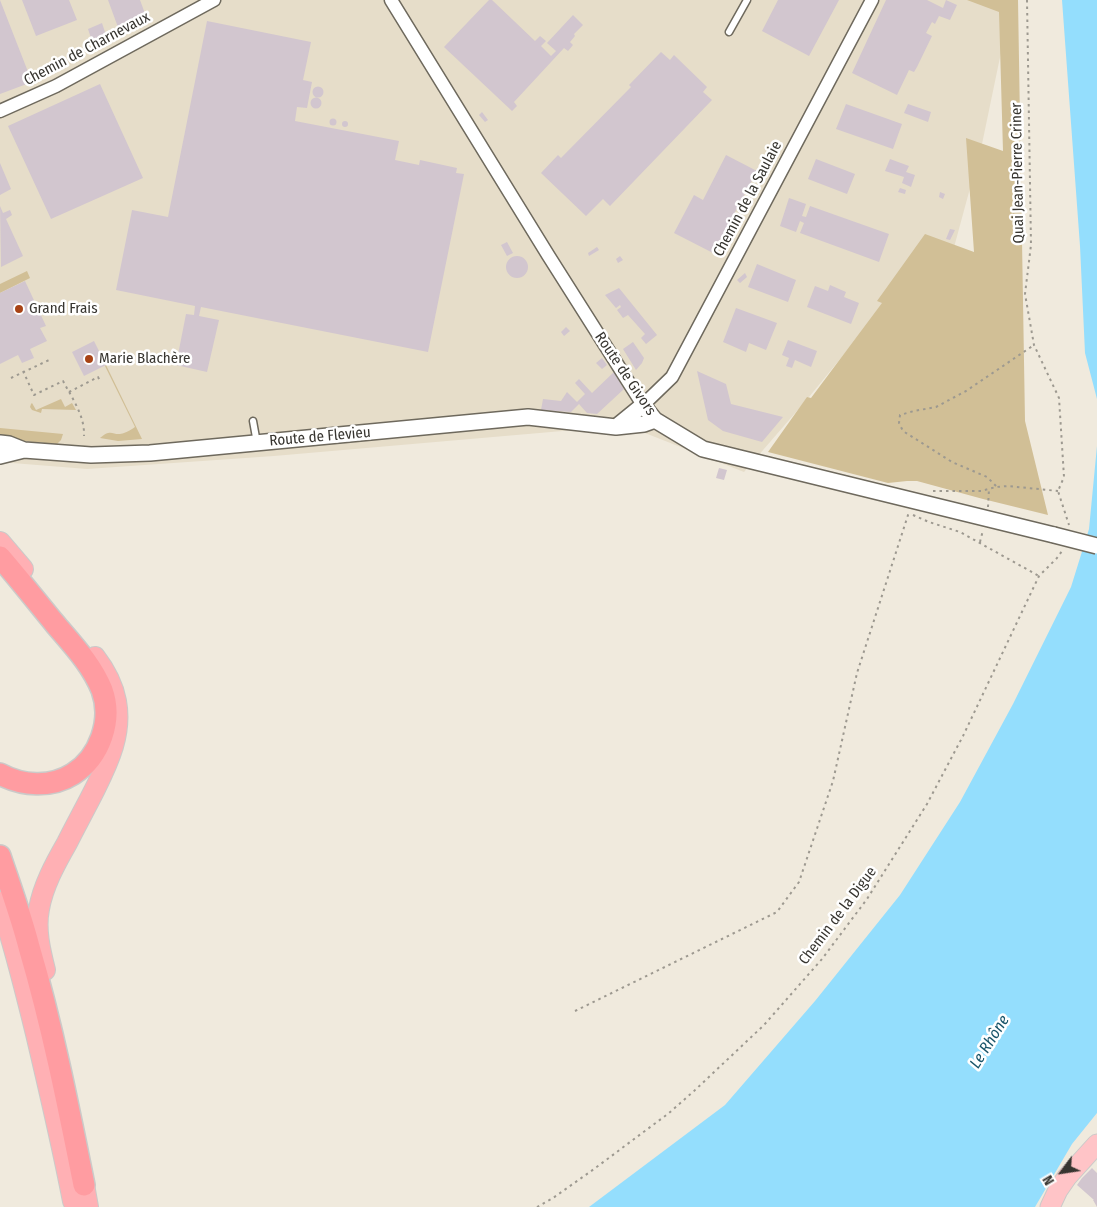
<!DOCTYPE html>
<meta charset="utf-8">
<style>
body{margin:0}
#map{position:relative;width:1097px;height:1207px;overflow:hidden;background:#f0eadd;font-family:"Fira Sans Condensed",sans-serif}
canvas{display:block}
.north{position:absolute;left:1037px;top:1147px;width:50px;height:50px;-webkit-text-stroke:4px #fff;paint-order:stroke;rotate:239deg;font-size:14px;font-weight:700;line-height:20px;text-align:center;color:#373530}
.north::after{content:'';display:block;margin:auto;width:18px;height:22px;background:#373530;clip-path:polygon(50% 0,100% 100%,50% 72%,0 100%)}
</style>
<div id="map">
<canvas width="1097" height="1207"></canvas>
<div class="north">N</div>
</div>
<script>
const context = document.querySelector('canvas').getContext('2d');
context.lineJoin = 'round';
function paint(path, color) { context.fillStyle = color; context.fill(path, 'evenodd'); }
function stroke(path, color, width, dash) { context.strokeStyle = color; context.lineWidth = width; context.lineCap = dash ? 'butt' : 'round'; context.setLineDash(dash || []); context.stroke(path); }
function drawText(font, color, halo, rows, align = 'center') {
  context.font = font + ' "Fira Sans Condensed",sans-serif'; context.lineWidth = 5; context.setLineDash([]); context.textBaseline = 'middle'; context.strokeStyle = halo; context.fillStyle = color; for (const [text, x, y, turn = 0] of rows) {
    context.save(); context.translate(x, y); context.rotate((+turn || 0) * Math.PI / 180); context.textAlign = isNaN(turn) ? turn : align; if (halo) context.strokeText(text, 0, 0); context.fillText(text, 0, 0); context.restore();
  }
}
paint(new Path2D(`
 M0,0H1005L1004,38L982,144L953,251L931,248L809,397L744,472L645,433L574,430L274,456L87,469L0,462Z`), '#e6ddc9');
paint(new Path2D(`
 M967,0H1018L1025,421L1048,515L983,499L917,481H907L888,483L768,452L807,397L811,398L882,303L877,301L925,234L974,252L966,138L1003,151L999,12Z
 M27,271L30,278L0,293V284Z
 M106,365L142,439L118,441L100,438C112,427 113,437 124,433C127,432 132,429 135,427L105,366Z
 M61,399L65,407L72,403L76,410L42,409L41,413L32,410L30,407L31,404L32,403L36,410Z
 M0,428L63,434L61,440L57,444L0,439Z`), '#d1bf96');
paint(new Path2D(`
 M1062,0H1097V399L1085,353L1080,246Z
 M1097,446V1113L1072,1144L1035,1207H589L725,1105L815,1001L900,895L960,802L1013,704L1071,587L1089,529Z`), '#94defd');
paint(new Path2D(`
 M0,0L32,82L0,94Z
 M22,0H69L77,20L36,36Z
 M108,0H140L147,19L119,30Z
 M489,0H492L535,41L540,36L546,41L541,46L551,56L556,51L547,43L573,15L583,25L574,34L575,36L570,42L573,45L568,51L564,48L514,102L517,106L512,111L444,47Z
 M778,0H839L809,56L762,31Z
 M886,0H927L943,8L946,0L957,5L950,20L939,16L935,24L932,22L926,33L932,36L917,67L914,72L909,70L897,95L852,73Z
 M207,21L311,42L303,80L312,82L307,108L297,107L295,121L399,141L395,160L419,165L420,160L457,168L456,173L464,174L428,352L201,307L199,316L219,320L207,372L176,365L186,314L194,315L195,306L116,290L132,210L168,217Z
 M102,23L106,35L92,41L88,29Z
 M661,52L670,60L674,55L707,87L703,92L712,100L610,206L603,199L586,216L541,173L558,155L561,158L631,87L629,85Z
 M100,84L143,178L51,219L8,126Z
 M312.5 92a5.5 5.5 0 1 1 11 0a5.5 5.5 0 1 1-11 0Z
 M310.5 103a5.5 5.5 0 1 1 11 0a5.5 5.5 0 1 1-11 0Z
 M846,104L902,124L893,149L836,129Z
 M908,104L931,112L928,122L904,113Z
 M482,112L488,120L485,122L479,115Z
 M329.5 122a3.5 3.5 0 1 1 7 0a3.5 3.5 0 1 1-7 0Z
 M342 124a3 3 0 1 1 6 0a3 3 0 1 1-6 0Z
 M726,155L757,171L713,253L674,233L694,195L703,200Z
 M816,159L855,174L847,194L808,179Z
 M890,159L909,166L906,172L915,175L911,187L902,183L904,177L885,171Z
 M0,163L11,189L0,195Z
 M900,188L906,190L905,194L898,192Z
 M940,192L945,194L943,199L939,197Z
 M789,198L806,204L802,216L806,217L810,206L889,234L879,262L800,233L804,223L800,221L796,232L780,226Z
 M0,206L3,213L10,210L12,215L6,219L23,256L1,267Z
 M950,229L955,230L950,240L946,239Z
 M507,242L513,253L507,256L501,245Z
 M597,247L599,250L589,256L588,253Z
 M620,256L623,260L618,263L616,259Z
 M506 267a11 11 0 1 1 22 0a11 11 0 1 1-22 0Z
 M757,264L796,280L788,302L748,287Z
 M745,273L747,277L740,283L737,280Z
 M25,281L46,326L40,328L47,341L30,349L34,358L22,363L18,355L0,364V293Z
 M830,285L846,292L844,297L859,303L851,324L807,307L815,286L828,291Z
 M619,288L657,335L646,344L641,338L645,334L628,315L623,318L617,310L621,307L620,305L616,308L605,295Z
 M736,308L777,323L766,350L749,343L746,352L723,342Z
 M566,327L570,331L564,336L561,332Z
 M788,340L817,351L811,367L795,360L792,368L786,366L789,358L782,355Z
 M94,341L106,365L84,376L72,352Z
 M633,342L644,358L642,363L636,370L623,349Z
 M602,358L607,365L602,369L596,363Z
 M697,371L726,384L731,404L783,417L762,442L723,431L708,420Z
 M614,372L624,389L597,414L587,413L579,404L571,412L541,410L543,399L561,401L567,392L577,402L585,394L575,383L579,379L592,393Z
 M719,468L727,470L724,480L716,478Z
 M1092,1168L1097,1173V1207L1093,1200H1094L1077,1185L1082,1178Z`), '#d2c6cf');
const service = new Path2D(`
 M729,32L747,0
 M253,421L257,443`);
const minor = new Path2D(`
 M391,0L548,255L643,405L672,377L872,0
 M0,111L56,86L214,0`);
const tertiary = new Path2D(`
 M616,427L643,405L655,420L703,449L1054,535
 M0,443L9,444L24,450
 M0,456L24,450L91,455L150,453L528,417L616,427L644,424L655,420`);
const primary = new Path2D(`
 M1050,1207L1058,1190L1067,1177L1097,1144`);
const trunk = new Path2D(`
 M0,542L23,569
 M0,902C14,945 25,989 36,1034C49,1089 62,1145 73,1201
 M45,970C40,950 35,929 39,909C43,886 55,864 67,843C76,825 86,807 95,789C109,761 122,733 116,701C113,685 105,670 95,657
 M81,1168L88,1207`);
const motorway = new Path2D(`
 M0,557C19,579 37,602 56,625C73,645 92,665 102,690C113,720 100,757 73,774C51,788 22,786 0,774
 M0,856C10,886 21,916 29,947C52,1025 68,1105 84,1185`);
stroke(service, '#6e695d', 9);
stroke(minor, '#6e695d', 15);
stroke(tertiary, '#6e695d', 18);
stroke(primary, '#cbcac9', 21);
stroke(trunk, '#cbcac9', 22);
stroke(motorway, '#cbcac9', 24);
stroke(new Path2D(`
 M1027,0L1031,245L1025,294L1034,345L1059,398L1064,477L1058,491L1069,525
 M23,371L34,395L63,381C72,398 85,416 84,436
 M11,378L49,360
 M69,392L98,377L100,381
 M996,486L987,477L952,462L903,431L899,423L900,415L914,411L936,407L966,391L1034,345
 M933,491H981L996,487L1008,486L1058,491
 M988,507L989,489
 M913,515L929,522L960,532L1039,576
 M980,542L983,530
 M575,1011L777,912L799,882L833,781L857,673L909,512
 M537,1207L553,1198L594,1169L669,1113L694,1091L764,1025L822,959L867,899L927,804L963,736L1039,576L1057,558L1062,551`), '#9d9990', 2, [2.5, 4]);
stroke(service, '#fff', 6);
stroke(minor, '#fff', 12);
stroke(tertiary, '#fff', 15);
stroke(primary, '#ffc4c7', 19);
stroke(trunk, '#ffb0b4', 20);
stroke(motorway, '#ff9ca1', 21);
const tertiaryBridge = new Path2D(`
 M1054,535L1097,546`);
stroke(tertiaryBridge, '#6e695d', 18, []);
stroke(tertiaryBridge, '#fff', 15);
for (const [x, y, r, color] of [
 [19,309,5,"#a84316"],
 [89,359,5,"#a84316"]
]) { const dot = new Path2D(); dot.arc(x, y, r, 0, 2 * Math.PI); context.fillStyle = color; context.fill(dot); stroke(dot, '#fff', 2); }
drawText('15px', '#373530', '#fff', [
 ["Chemin de Charnevaux",87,49,-28],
 ["Quai Jean-Pierre Criner",1018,173,-91],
 ["Chemin de la Saulaie",748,199,-62],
 ["Route de Givors",625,374,56],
 ["Route de Flevieu",320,437,-5],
 ["Chemin de la Digue",838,916,-53]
]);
drawText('15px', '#373530', '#fff', [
 ["Grand Frais",29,309],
 ["Marie Blachère",99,359]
], 'left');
drawText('italic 16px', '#19556a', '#fff', [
 ["Le Rhône",990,1042,-58]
]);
</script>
